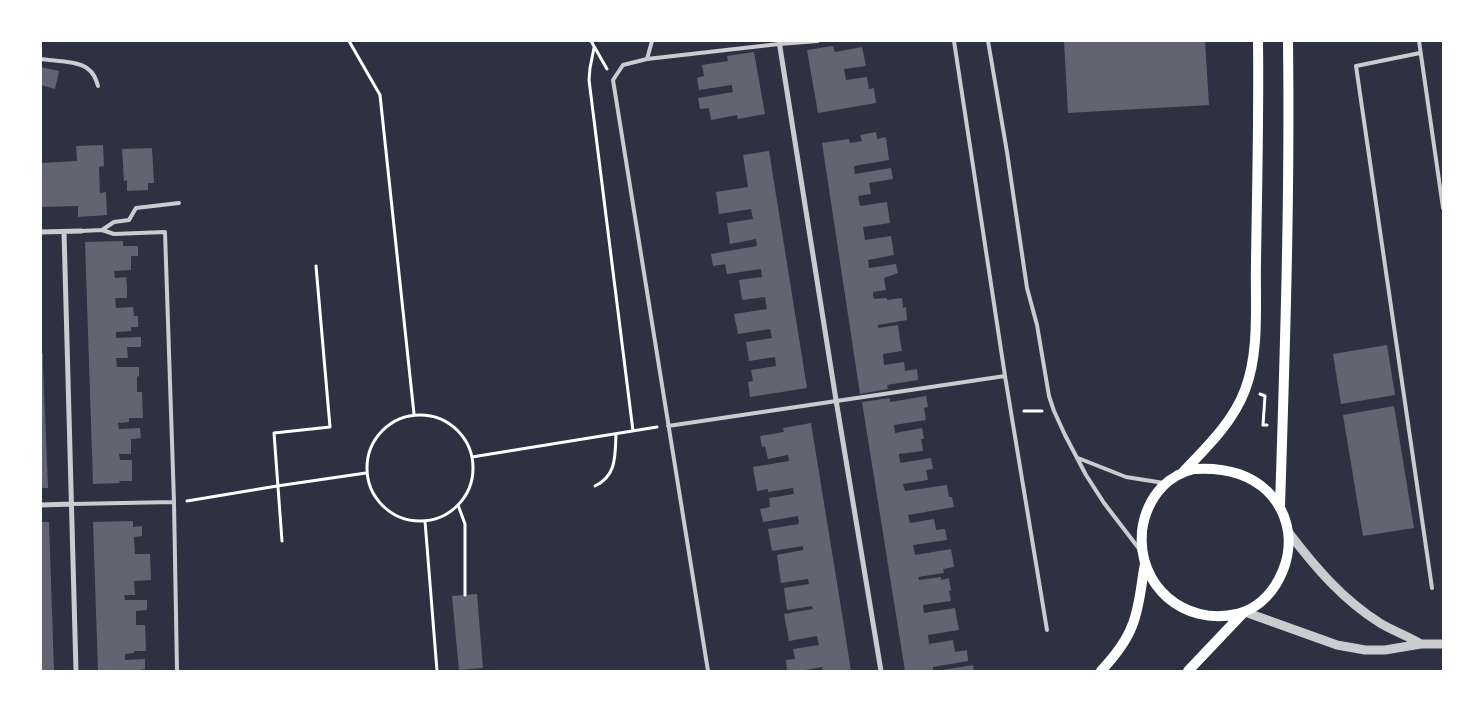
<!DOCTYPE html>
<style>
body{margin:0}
#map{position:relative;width:1484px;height:712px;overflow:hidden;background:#2d3142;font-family:Manrope,sans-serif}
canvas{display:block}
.frame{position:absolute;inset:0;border:42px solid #fff;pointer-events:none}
</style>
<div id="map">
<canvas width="1484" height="712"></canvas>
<div class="frame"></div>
</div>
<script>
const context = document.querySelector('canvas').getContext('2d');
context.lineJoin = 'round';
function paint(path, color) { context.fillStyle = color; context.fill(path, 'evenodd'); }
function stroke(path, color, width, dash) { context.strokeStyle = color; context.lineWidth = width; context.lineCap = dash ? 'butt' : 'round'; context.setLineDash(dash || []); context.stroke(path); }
paint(new Path2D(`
 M1064,41H1205L1209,105L1068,113Z
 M833,46L835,52L862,47L866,66L844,69L846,80L867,77L869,89L874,88L876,103L818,113L807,50Z
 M754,52L765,114L738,119L737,115L711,120L709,108L700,109L698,98L733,92L732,88V85L699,90L697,78L704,76L702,65L728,61L727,56Z
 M41,67L59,71L55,89L41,85Z
 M876,132L877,139L886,137L889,160L854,166L855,174L891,168L893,179L869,183L871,194L858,196L860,206L887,202L890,223L863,227L865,240L891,236L894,255L868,260L869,268L896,264L898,273L884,278L886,290L873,292V295L874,299L887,298V300L902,298L903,308L906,307L907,320L878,325V328L898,325L900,340L902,351L883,354L884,365L904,362L905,371L917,369L918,380L887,385L888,389L860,394L822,143L849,139L850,143L862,141L860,135Z
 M103,145L104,166L99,167L100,193L106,192L107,215L78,217V206L41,207V163L77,161L76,146Z
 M152,148L154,183H148V190L127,191V180L124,181L122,149Z
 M769,151L807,388L750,397L748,382L753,381L751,370L776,366L775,357L749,361L746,342L772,338L770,329L738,334L734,314L767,309L765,297L742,300L741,292L739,280L762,277L761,269L727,274L725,264L713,266L711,254L757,246L756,239L730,244L727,223L753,219L751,209L719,214L716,192L748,187L743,155Z
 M123,241V246H138V256H131V270L114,271L115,278L126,277L127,286V298H115L116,308L133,307L134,316H138V327H131V331L116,332V338L141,337V347H127L128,358H116L117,367H139V376L137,377V392H142L143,418H129V422L118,423L119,429L140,428L141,438L131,439V454H119L120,460H132V481H119L120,483L93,484L85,242Z
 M1387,345L1395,395L1341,404L1333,354Z
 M41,353H43V366L48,488H41Z
 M926,396L928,407L924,408L926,420L894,425L895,433L922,428L924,439H921L923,451L899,454L900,463L931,458L933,469L926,470L928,480L903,484L905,491L947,485L949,497H952L954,507L908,515L910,523L934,519L936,530L945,529L947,540L913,545L915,555L951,549L954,567L943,569L944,573L918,577L919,580L941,577V580L949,578L951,591H949L951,601L923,605L924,613L955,608L959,630L928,635L929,644L953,640L955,652L967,650L968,661L933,667V671H905L862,402L890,398V402Z
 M1394,406L1414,528L1363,536L1343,415Z
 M811,423L843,620L851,671H823L822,667L800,671H787L786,660L795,659L793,649L819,645L817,636L789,641L784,614L813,609L812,606L787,610L784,588L809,584L808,579L781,583L777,555L803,550V546L772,551L768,529L799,524L798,516L763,522L760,509L770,507L769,498L794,494L793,488L768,492V489L757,491L753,467L789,461L788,455L768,459L765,446L762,447L760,436L784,432L783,428Z
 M133,521V527L142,526V536L134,537L135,554H150L151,580L134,581L135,595H124L125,600H147V610L136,611V625H145L146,651H134V653L125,654V660L145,659V669L137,671H98L93,522Z
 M41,522H49L54,671H41Z
 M477,594L483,668L459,670L452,596Z
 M973,665L974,671H942V670Z`), '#626471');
stroke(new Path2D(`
 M349,41L380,95L414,414
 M591,41L607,69
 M594,48L590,68L589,80L633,431
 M1260,394L1265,396L1263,425H1267
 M1024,411H1042
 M367 468a53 53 0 1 1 106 0a53 53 0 1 1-106 0Z
 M472,457L657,427
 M595,486C617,476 615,455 616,434
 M187,501L277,486L366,473
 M458,505L465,524V595
 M425,521L437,671
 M282,541L274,433L330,427L316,266`), '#fff', 3);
stroke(new Path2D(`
 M954,41L1005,376
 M988,41L1007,152L1027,288L1037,325L1049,396L1054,411L1065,435L1086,475L1104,503L1140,550
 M1419,41L1443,208
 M1420,53L1356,66L1432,588
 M41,59C54,61 79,61 88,69C94,73 96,79 98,86
 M647,59L652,41
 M102,230L114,222L129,220L136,208L179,203
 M81,231L102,230L114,234L165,232L174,502L177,671
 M668,426L1005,376L1047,630
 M1078,458L1126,477L1164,483
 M72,504L174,502
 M708,671L613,80L623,65L647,59L779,44L818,41`), '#caccd0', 4);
stroke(new Path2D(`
 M779,41L836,400L881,671
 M41,232L81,231
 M64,232L76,671
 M41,505L72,504`), '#caccd0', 5);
stroke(new Path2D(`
 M1289,533C1315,567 1343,600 1380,623C1393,631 1408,636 1421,644
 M1245,612L1337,645L1365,650H1385L1421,644H1443`), '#caccd0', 9);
stroke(new Path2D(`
 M1194,469C1209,468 1224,469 1239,474C1284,490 1301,537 1279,579C1270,596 1256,609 1237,614C1184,626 1137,586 1142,531C1144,515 1150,500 1162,487C1171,478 1181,472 1194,469Z
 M1184,471C1207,447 1233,422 1245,390C1260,352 1255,302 1256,262C1257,188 1259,115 1258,41
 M1280,506C1285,351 1290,196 1288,41
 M1101,671C1113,658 1126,642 1132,626C1140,607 1141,584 1145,564
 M1188,671L1244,612`), '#fff', 10);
</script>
